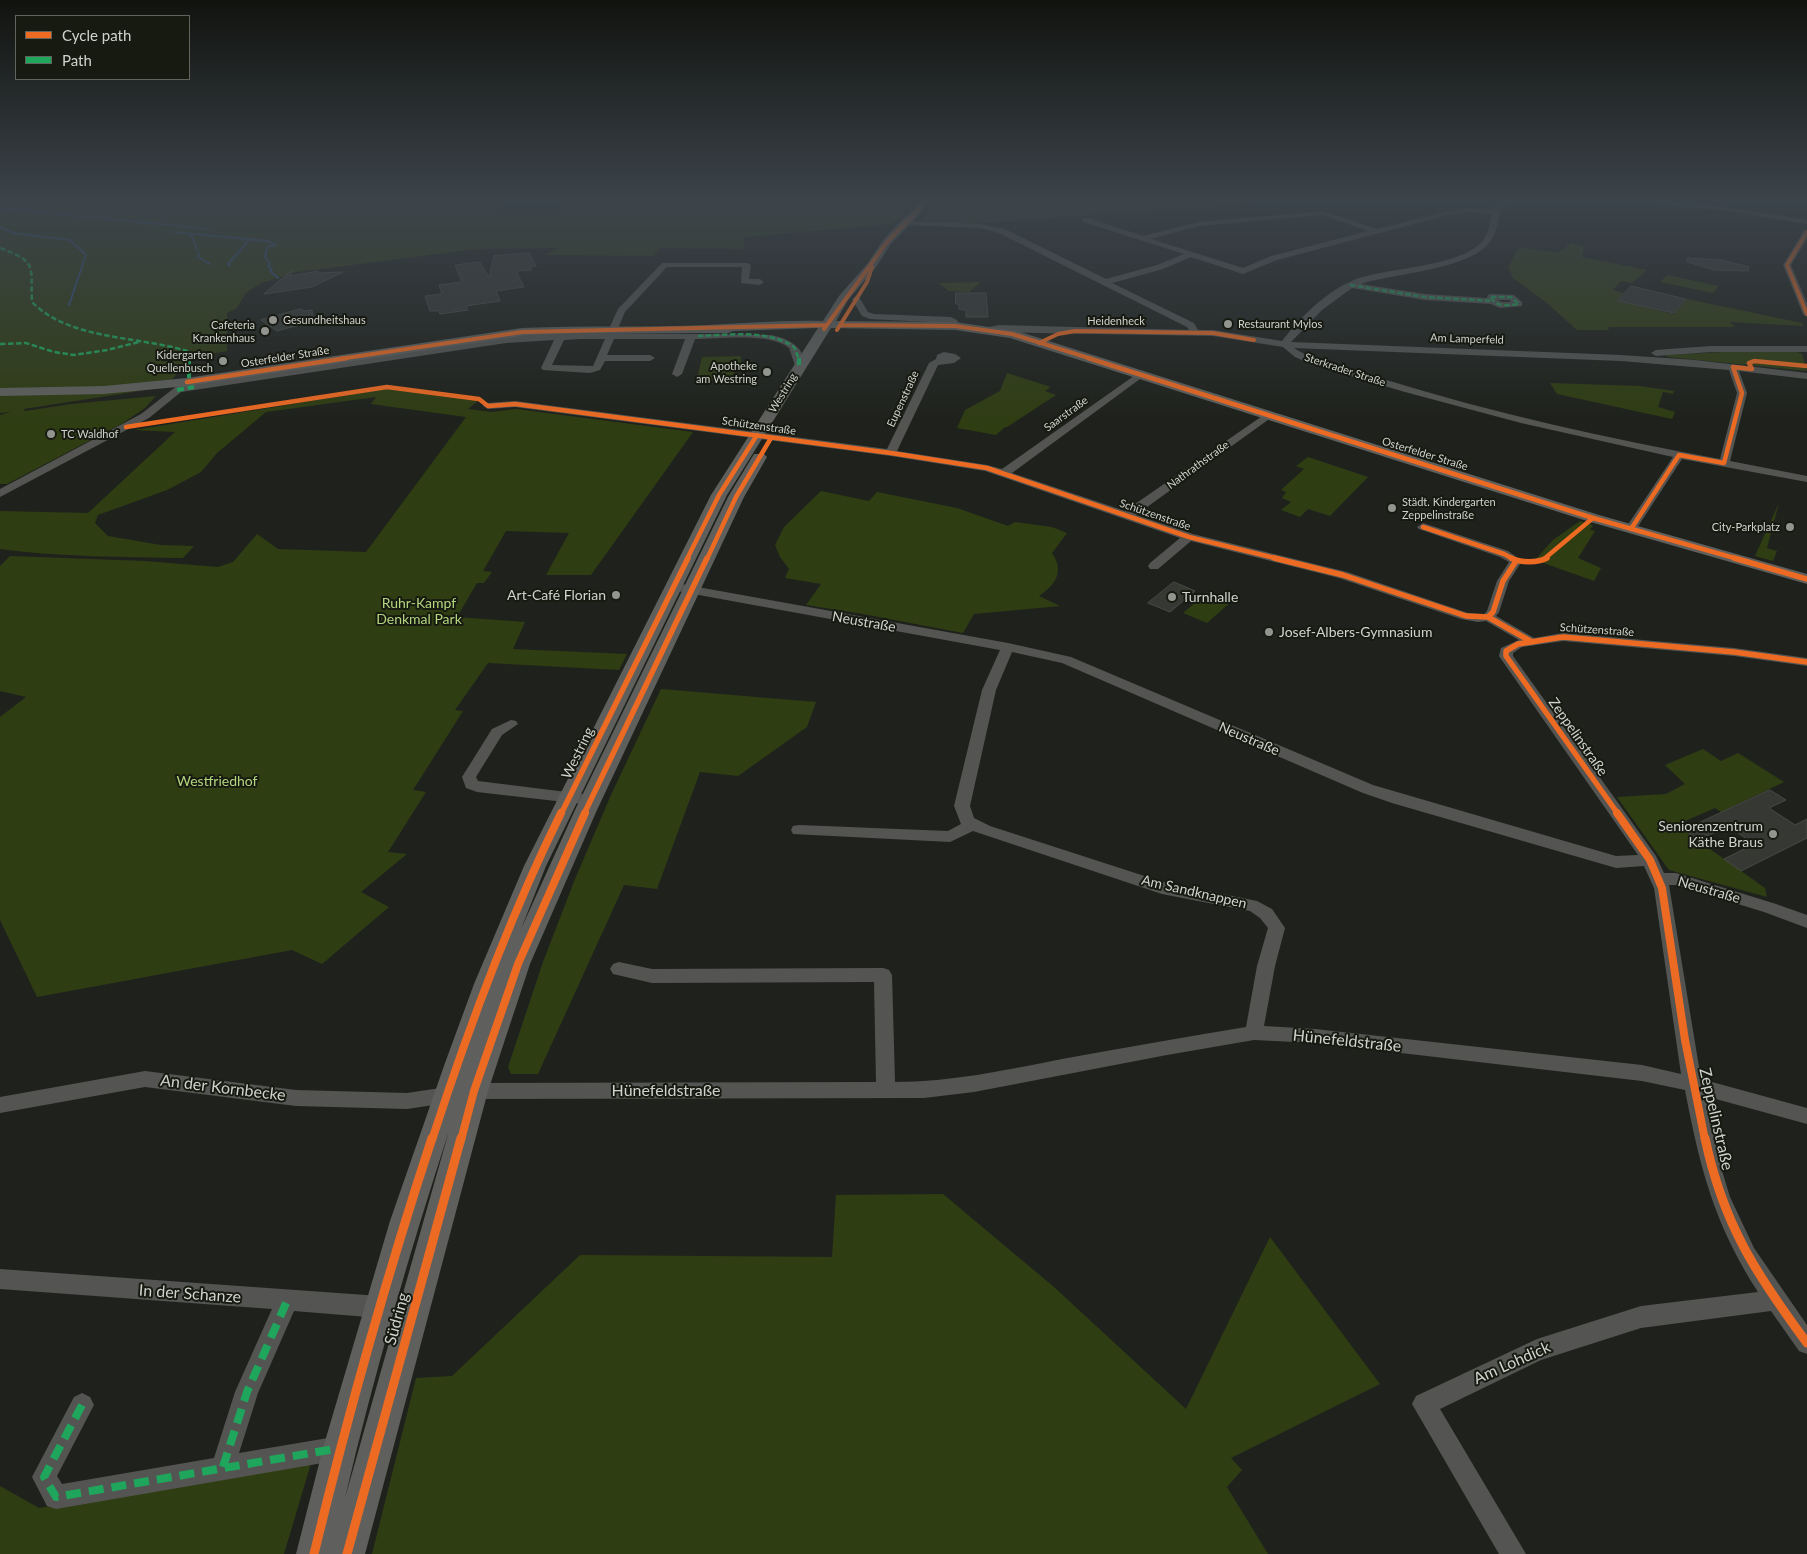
<!DOCTYPE html>
<meta charset="utf-8">
<style>
body{margin:0}
#map{position:relative;width:1807px;height:1554px;overflow:hidden;background:#1f221c;font-family:Lato,sans-serif}
canvas{display:block}
.legend{position:absolute;left:15px;top:15px;width:175px;height:65px;box-sizing:border-box;background:#171a11;border:1px solid #61645c;margin:0;padding:6px 9px;list-style:none;font-size:15px;color:#d0d3cd}
.legend li{display:flex;align-items:center;gap:10px;height:25px}
.legend b{width:25px;border:1px solid #61645c}
</style>
<div id="map">
<canvas width="1807" height="1554"></canvas>
<ul class="legend">
<li><b style="height:6px;background:#ed6a23"></b>Cycle path</li>
<li><b style="height:6px;background:#20a55d"></b>Path</li>
</ul>
</div>
<script>
const context = document.querySelector('canvas').getContext('2d');
context.lineJoin = 'round';
function paint(path, color) { context.fillStyle = color; context.fill(path, 'evenodd'); }
function stroke(path, color, width, dash) { context.strokeStyle = color; context.lineWidth = width; context.lineCap = dash ? 'butt' : 'round'; context.setLineDash(dash || []); context.stroke(path); }
function drawText(font, color, halo, rows, align = 'center') {
  context.font = font + ' Lato,sans-serif'; context.lineWidth = 4; context.setLineDash([]); context.textBaseline = 'middle'; context.strokeStyle = halo; context.fillStyle = color; for (const [text, x, y, turn = 0] of rows) {
    context.save(); context.translate(x, y); context.rotate((+turn || 0) * Math.PI / 180); context.textAlign = isNaN(turn) ? turn : align; if (halo) context.strokeText(text, 0, 0); context.fillText(text, 0, 0); context.restore();
  }
}
paint(new Path2D(`
 M0,202H503L496,212L557,211L571,202H777L831,206L912,202L909,208L893,224L744,237V249L660,248L653,256L544,255L559,248L477,249L297,272L261,283L246,293L236,309L227,313V351L192,357L165,387L24,409L25,411L71,404L156,396L145,408L123,423L7,484H0V415L11,412L0,413Z
 M933,202H1268L972,224L921,221L932,206Z
 M1571,243L1584,246L1582,257L1647,270L1632,283L1621,281L1613,290L1624,293L1617,301L1674,314L1687,299L1802,323L1803,326L1730,322L1735,327H1608L1609,330H1577L1547,303L1513,278L1508,267L1518,249L1525,248L1558,253Z
 M1667,275L1719,286L1713,293L1660,282Z
 M981,282L969,292L949,291L939,283Z
 M1724,352H1797L1802,354L1807,371L1668,357L1666,355Z
 M741,356V362L729,381L697,379L702,357Z
 M1007,373L1051,387L1045,391L1056,395L1007,427H1005L996,435L957,428L965,410L1000,391Z
 M1550,383L1640,386L1674,391L1673,394L1663,392L1658,407L1675,412L1672,419L1557,394Z
 M391,388L479,400L468,409L492,412L516,409L693,432L591,575H546L569,533L506,531L483,571L492,572L484,583H477L457,617L525,622L513,649L627,654L619,670L488,663L455,710L463,711L413,790L426,792L388,852L407,854L361,892L389,907L322,964L292,950L37,997L0,920V717L26,697L0,691V566L10,556L145,561L218,567L233,562L257,534L278,549L366,552L466,417L371,404L376,397L266,412L217,453L201,472L167,490L98,515L95,523L108,536L161,545L194,546L183,558C122,557 61,557 0,549V511L88,513L175,432L134,430Z
 M1308,457L1368,477L1330,516L1308,509L1300,517L1281,510L1291,502L1282,498L1286,492L1281,490L1304,469L1296,466Z
 M821,491L869,501L877,492L957,508L1008,526L1015,522L1052,527L1067,533L1052,553C1065,572 1055,585 1039,596L1060,606L974,614L963,633L863,614L806,605L821,584L785,578L789,569L780,557L775,545L784,527Z
 M1779,503L1767,548L1777,551L1773,561L1755,556Z
 M1580,521L1593,525L1590,530L1595,531L1578,558L1601,568L1594,581L1535,560L1553,540Z
 M1208,592L1232,601L1207,623L1183,613Z
 M661,689L816,702L807,727L738,776L700,772L657,889L624,885L538,1074H511L508,1067L543,962L575,879L611,795Z
 M1703,749L1721,761L1738,753L1784,782L1721,812L1715,808L1676,825L1765,888L1767,897L1669,870L1617,797L1666,794L1685,784L1665,765Z
 M943,1194L1054,1287L1186,1409L1270,1237L1380,1384L1231,1458L1242,1470L1227,1487L1268,1554H372L416,1378L452,1376L580,1255L832,1257L836,1195Z
 M312,1460L284,1554H0V1486L39,1508Z`), '#2f3d13');
stroke(new Path2D(`
 M0,208L209,229
 M0,227L13,233L70,240L86,255L69,305
 M173,232L268,241L276,245L267,247L265,257L270,264L268,266L272,269L270,271L278,278
 M191,234L197,249
 M199,253L198,257L210,264
 M230,266L228,264L250,239`), '#32507d', 2);
const building = new Path2D(`
 M529,253L536,266H531V270L516,271L524,287L496,291L500,301L466,306L468,310L440,314L439,311H430L425,296L442,294L439,285L462,282L455,265L480,262L489,278L494,256Z
 M1688,258L1722,260L1749,267L1748,271L1714,270L1687,262Z
 M292,270L290,276L318,271V273L343,272L312,287L264,294Z
 M1631,286L1686,299L1674,313L1618,301Z
 M956,293H986L988,317H966V310L959,309V304H956Z
 M301,309L304,311L312,310L314,321L277,331L261,320Z
 M1174,582L1195,591L1170,612L1148,603Z
 M1770,790L1786,800L1769,808L1795,825L1807,819V838L1741,871L1724,859L1754,844L1728,826L1699,840L1684,830Z`);
paint(building, '#353833');
stroke(building, '#484a46', 1);
paint(new Path2D(`
 M1497,202H1523L1503,206C1498,216 1498,229 1492,239C1474,270 1393,273 1361,284L1425,294L1487,298L1488,295L1491,294L1514,295L1522,302V306L1500,308L1491,304L1425,300L1352,288L1322,310L1291,342L1621,355L1695,360L1807,373V379L1739,371L1747,393L1730,461L1807,476V482L1682,459L1635,531H1627L1625,529L1673,457L1521,423L1405,392L1313,365L1295,357L1283,347L1213,336L984,332V328L999,325L1189,330L1187,327L999,233L981,228L906,225L902,223L906,221L981,224L1005,229L1106,279L1157,265L1184,254L1083,222V218H1089L1143,236L1199,222L1324,211L1377,229L1448,211L1469,208L1493,210ZM1469,212L1492,214C1490,222 1489,232 1484,239C1463,268 1386,267 1354,280C1325,292 1301,317 1282,341L1213,330H1198L1194,323L1112,283L1163,269L1191,257L1243,274L1277,260L1448,215ZM1323,215L1368,231L1271,256L1243,268L1151,239L1199,226ZM1497,300H1509L1511,302H1502ZM1294,348L1621,361L1729,370L1737,393L1720,459C1606,438 1493,413 1383,379C1354,370 1320,365 1294,348Z
 M1652,202C1705,202 1756,211 1807,220V224L1728,211L1656,204Z
 M1804,230H1807V239L1791,265L1807,303V317L1803,314L1783,265Z
 M662,263H747L751,265L749,279H760L764,282L760,285L741,283L742,267H667L625,312L616,333L771,335C787,338 809,348 802,368H796L789,348C770,332 719,339 695,339L682,374L677,377L672,374L685,339H614L607,355H650L655,358L650,361H605L600,370L590,373L543,370L541,368L554,340L506,343L181,392L149,418L0,497V489L141,414L182,382H188L189,385L506,337L561,333H607L618,309ZM580,339H605L593,366L552,365L564,340Z
 M856,296L859,297L868,312L874,314L951,317L957,320L960,326L955,329L952,328L949,323L870,319L862,316L852,299Z
 M1711,346H1807V352H1711L1656,356L1651,353L1656,350Z
 M944,352L955,354L961,358L954,363L938,365L897,451L987,465L1002,469L1141,371L1146,374L1144,376L1012,473L1125,511L1268,412L1273,415L1272,417L1136,515L1193,534L1347,572L1468,613L1484,614L1487,611L1497,581L1509,562L1500,557L1419,529L1417,527L1423,523L1508,551L1522,561L1509,581L1499,612L1496,616L1534,638L1563,633L1734,648L1807,658V666L1734,656L1563,641L1522,647L1513,653V656L1656,856L1664,873H1676L1776,904L1807,915V928L1764,912L1676,885H1669L1701,1079L1807,1108V1124L1705,1096L1720,1164L1730,1197L1754,1248L1807,1325V1354L1799,1351L1771,1311L1641,1328L1541,1360L1440,1409L1526,1554H1499L1412,1404L1416,1396L1537,1339L1641,1306L1758,1292C1714,1224 1700,1168 1685,1090L1642,1081L1315,1043L1254,1040L1167,1055L974,1092L924,1098L474,1099L407,1109L296,1106L145,1087L0,1113V1097L145,1071L296,1090L407,1093L474,1083L876,1082L874,982L652,983L613,974L610,969L613,964L619,962L652,969L883,968L889,970L892,975L895,1082C952,1082 1006,1070 1062,1059C1123,1048 1184,1037 1246,1027L1257,966L1268,928L1260,918L1250,911L1162,894L973,831L950,842L793,834L791,830L793,826L799,825L948,831L961,824L954,806L982,690L1000,650L677,591L675,588L677,585L681,584L1008,643L1071,657L1373,785L1616,856L1638,855L1499,656L1501,648L1519,640L1486,621L1478,622L1461,619L1339,578L1191,541L1158,569H1150L1148,566L1150,563L1180,538L985,471L891,456L515,407L488,409L483,406L488,403L515,401L887,449L929,363L936,359L937,355ZM1012,652L1062,663L1363,793L1392,803L1616,868L1644,866L1654,888L1681,1074L1642,1065L1315,1029L1264,1026L1275,966L1285,928L1272,909L1257,901L1163,882L990,826L974,818L970,806L996,690Z
 M511,720L516,721L518,724L502,735L476,777L478,781L591,795L596,796L599,800L596,804L591,805L477,792L466,788L462,777L492,729Z
 M0,1269L380,1296L388,1300L391,1307L388,1314L380,1318L294,1311L258,1393L239,1453L340,1436L348,1440L352,1448L348,1456L340,1460L56,1509L47,1506L32,1477L74,1397L82,1393L90,1397L94,1405L57,1476L62,1484L214,1458L235,1392L272,1309L0,1289Z`), '#545552');
paint(new Path2D(`
 M918,202H928L923,211L891,244L876,267L848,300L836,321L955,322L1017,331L1599,515L1807,574V584L1587,521L1010,338L955,330L831,328L727,495L546,866L521,929L575,810L728,497L754,454H764L767,457L744,497L597,810L530,964L488,1091L365,1554H296L323,1448L390,1221L445,1063L474,984L524,866L711,495L818,328L733,331L728,333H574L522,336L187,386L104,394L0,396V388L104,386L187,378L522,328C584,325 647,328 709,325C747,323 785,320 823,321L839,296L868,263L883,240ZM449,1131L345,1498C374,1374 410,1251 449,1131Z`), '#5f605d');
stroke(new Path2D(`
 M0,248C39,262 30,267 32,302C69,340 138,336 187,351L190,359
 M1350,285L1425,297L1493,301
 M1491,297H1511L1519,304C1509,305 1496,308 1491,297Z
 M698,336C728,335 768,329 794,347L799,359
 M0,344L26,343L54,352L74,355L107,350L139,342`), '#20a55d', 2.5, [5.5, 2.5]);
stroke(new Path2D(`
 M799,358V366
 M189,378V358
 M177,390L194,387`), '#20a55d', 4, [7, 4]);
stroke(new Path2D(`
 M82,1405L44,1477L56,1497L340,1448
 M223,1467L247,1392L287,1301`), '#20a55d', 8, [15, 8]);
stroke(new Path2D(`
 M1807,232L1787,265L1807,314
 M840,325L955,326L1012,334L1092,359
 M824,329L887,242L919,209L923,202
 M837,330L867,282L872,267
 M1039,343L1058,334L1075,331L1213,333L1254,340
 M339,359L522,332L826,325`), '#ed6a23', 4);
stroke(new Path2D(`
 M1088,358L1593,518L1738,559
 M187,382L347,358
 M126,427L387,387L479,399L488,406L515,404L891,453L987,468L1189,537L1279,559
 M1423,527L1504,554L1513,559
 M1631,529L1679,455L1724,463L1742,393L1733,367L1752,369L1749,363L1754,361L1807,366
 M687,559L719,495L757,435
 M707,559L736,497L771,438
 M1544,559L1593,518`), '#ed6a23', 4.5);
stroke(new Path2D(`
 M1274,558L1343,575L1466,616L1488,617L1532,642
 M1511,558C1520,563 1538,563 1547,558
 M1734,558L1807,579
 M1488,617L1493,612L1503,581L1516,561
 M561,814L688,558
 M584,814L707,558
 M1618,814L1506,656V651L1518,644L1563,637L1734,652L1807,662`), '#ed6a23', 5.5);
stroke(new Path2D(`
 M1617,813L1650,860L1662,888L1685,1040L1705,1140
 M432,1140C468,1029 509,918 561,813
 M461,1140L474,1091L518,964L585,813`), '#ed6a23', 8);
stroke(new Path2D(`
 M1705,1138C1723,1224 1756,1274 1807,1343
 M314,1554C348,1414 387,1275 432,1138
 M347,1554L461,1138`), '#ed6a23', 9);
const sky = context.createLinearGradient(0, 0, 0, 420);
sky.addColorStop(0, '#11130f');
sky.addColorStop(0.48, '#3c444b');
sky.addColorStop(1, '#3c444b00');
context.fillStyle = sky;
context.fillRect(0, 0, 1807, 420);
for (const [x, y, r, color] of [
 [273,320,5,"#92958f"],
 [1228,324,5,"#92958f"],
 [265,331,5,"#92958f"],
 [223,361,5,"#92958f"],
 [767,372,5,"#92958f"],
 [51,434,5,"#92958f"],
 [1392,508,5,"#92958f"],
 [1790,527,5,"#92958f"],
 [616,595,5,"#92958f"],
 [1172,597,5,"#92958f"],
 [1269,632,5,"#92958f"],
 [1773,834,5,"#92958f"]
]) { const dot = new Path2D(); dot.arc(x, y, r, 0, 2 * Math.PI); context.fillStyle = color; context.fill(dot); stroke(dot, '#171a11', 2); }
drawText('11px', '#d0d3cd', '#171a11', [
 ["Gesundheitshaus",283,320],
 ["Restaurant Mylos",1238,324],
 ["Cafeteria",255,325,"right"],
 ["Krankenhaus",255,338,"right"],
 ["Kidergarten",213,355,"right"],
 ["Quellenbusch",213,368,"right"],
 ["Apotheke",757,366,"right"],
 ["am Westring",757,379,"right"],
 ["TC Waldhof",61,434],
 ["Städt. Kindergarten",1402,502],
 ["Zeppelinstraße",1402,515],
 ["City-Parkplatz",1780,527,"right"]
], 'left');
drawText('11px', '#d0d3cd', '#171a11', [
 ["Heidenheck",1116,321],
 ["Am Lamperfeld",1467,339,2],
 ["Osterfelder Straße",285,357,-9],
 ["Sterkrader Straße",1345,370,18],
 ["Westring",783,393,-59],
 ["Eupenstraße",903,399,-65],
 ["Saarstraße",1066,414,-36],
 ["Schützenstraße",759,426,8],
 ["Osterfelder Straße",1425,454,17],
 ["Nathrathstraße",1198,465,-36],
 ["Schützenstraße",1155,515,19],
 ["Schützenstraße",1597,630,4]
]);
drawText('14px', '#d0d3cd', '#171a11', [
 ["Art-Café Florian",606,595],
 ["Turnhalle",1182,597,"left"],
 ["Josef-Albers-Gymnasium",1279,632,"left"],
 ["Seniorenzentrum",1763,826],
 ["Käthe Braus",1763,842]
], 'right');
drawText('14px', '#b3d57d', '#171a11', [
 ["Ruhr-Kampf",419,603],
 ["Denkmal Park",419,619],
 ["Westfriedhof",217,781]
]);
drawText('14px', '#d0d3cd', '#171a11', [
 ["Neustraße",864,622,10],
 ["Zeppelinstraße",1578,737,55],
 ["Neustraße",1249,739,23],
 ["Westring",578,753,-64],
 ["Neustraße",1709,890,16],
 ["Am Sandknappen",1194,892,13]
]);
drawText('16px', '#d0d3cd', '#171a11', [
 ["Hünefeldstraße",1347,1041,6],
 ["An der Kornbecke",223,1088,7],
 ["Hünefeldstraße",666,1091],
 ["Zeppelinstraße",1716,1119,77],
 ["In der Schanze",190,1294,4],
 ["Südring",397,1319,-75],
 ["Am Lohdick",1512,1363,-24]
]);
</script>
